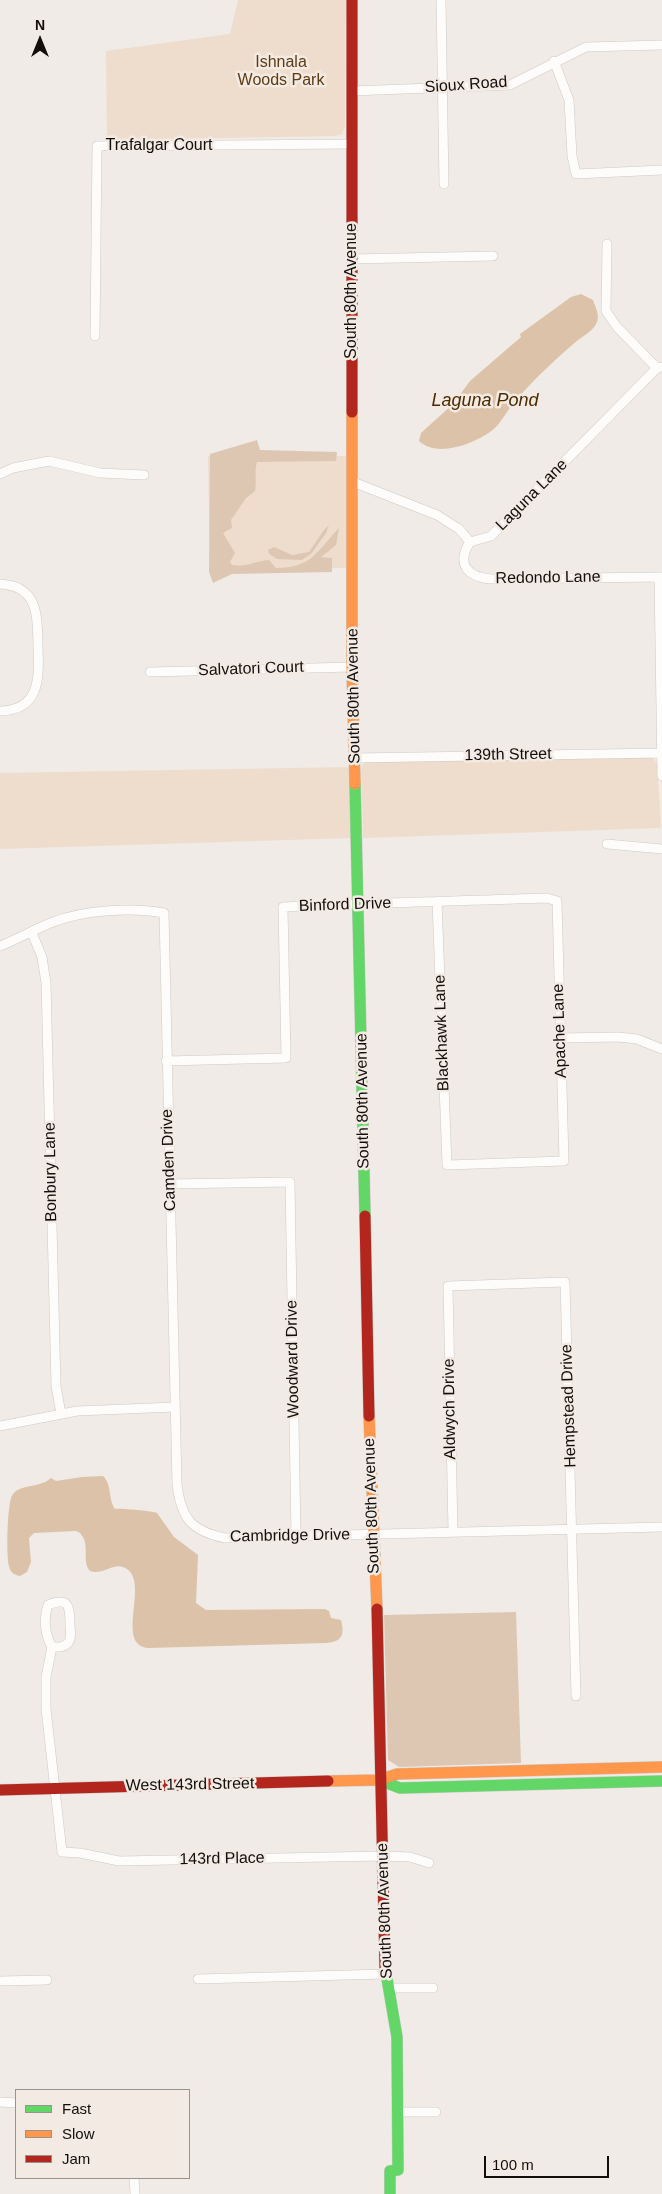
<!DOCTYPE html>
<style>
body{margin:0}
#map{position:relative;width:662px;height:2194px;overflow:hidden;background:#f0ebe6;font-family:Arial,sans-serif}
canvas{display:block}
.legend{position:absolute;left:15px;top:2089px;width:175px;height:90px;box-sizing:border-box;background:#f3ebe3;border:1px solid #99938d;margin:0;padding:6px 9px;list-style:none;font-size:15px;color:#110e0c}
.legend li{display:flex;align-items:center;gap:10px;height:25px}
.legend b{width:25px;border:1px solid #99938d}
.north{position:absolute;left:15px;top:15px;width:50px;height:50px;-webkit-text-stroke:4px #f3ebe3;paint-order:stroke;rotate:0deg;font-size:14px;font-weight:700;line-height:20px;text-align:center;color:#110e0c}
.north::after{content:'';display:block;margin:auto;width:18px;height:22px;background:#110e0c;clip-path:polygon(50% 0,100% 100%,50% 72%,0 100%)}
.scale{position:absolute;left:484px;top:2156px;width:125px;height:22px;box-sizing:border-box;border:2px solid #110e0c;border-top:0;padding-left:6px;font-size:15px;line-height:18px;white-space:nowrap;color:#110e0c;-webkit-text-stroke:4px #f3ebe3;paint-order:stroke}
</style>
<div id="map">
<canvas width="662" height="2194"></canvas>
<ul class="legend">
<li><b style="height:6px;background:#63d668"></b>Fast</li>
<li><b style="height:6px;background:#ff974d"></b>Slow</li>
<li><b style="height:6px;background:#b3261e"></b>Jam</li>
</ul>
<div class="north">N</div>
<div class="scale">100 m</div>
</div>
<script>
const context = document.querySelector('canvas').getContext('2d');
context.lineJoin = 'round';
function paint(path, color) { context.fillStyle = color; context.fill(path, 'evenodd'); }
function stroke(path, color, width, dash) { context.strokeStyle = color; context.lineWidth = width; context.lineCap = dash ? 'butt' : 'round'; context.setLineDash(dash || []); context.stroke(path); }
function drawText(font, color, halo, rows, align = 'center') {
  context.font = font + ' Arial,sans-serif'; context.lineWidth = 5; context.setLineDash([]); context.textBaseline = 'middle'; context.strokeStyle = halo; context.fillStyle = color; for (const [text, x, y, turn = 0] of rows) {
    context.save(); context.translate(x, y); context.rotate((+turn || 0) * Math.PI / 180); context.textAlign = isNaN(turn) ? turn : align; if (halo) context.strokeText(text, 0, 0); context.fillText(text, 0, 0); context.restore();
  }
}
paint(new Path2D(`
 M238,0H346L345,127L342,134L335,136L107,140L106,51L230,34Z
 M208,456H346V568L210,571Z
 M651,756L657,763L661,828L363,838L361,768L363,764L368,762Z
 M350,767L351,838L0,849V773Z`), '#edc');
paint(new Path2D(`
 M257,440L260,450L337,452L336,461L257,462C254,471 257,481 255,491L246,498L231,520L232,528L223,533L235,553L230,562L232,565C250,567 254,561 269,560L276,568C312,568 317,551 339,528L336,545L321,557L332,558V572L232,574L213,583L209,572L210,454Z
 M329,525L326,533L311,554L302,560L277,559L269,554L268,550L274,547L292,555L309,552L324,530Z
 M516,1612L521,1763L399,1767L388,1760L384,1615Z`), '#ddc7b2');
paint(new Path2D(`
 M581,294L593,300C595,306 600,315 597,322C593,331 585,335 578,340C557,358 535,378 517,399C508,408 501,425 490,432C473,444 437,458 419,441L421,433L453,404L470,381L521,337L520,334L571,297Z
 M103,1476C112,1484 108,1499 115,1509C119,1508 152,1511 157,1513L174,1537L198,1555L196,1603L206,1610L325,1609L329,1611L331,1618L341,1620C345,1635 342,1642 326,1643L148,1648C115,1645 149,1584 127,1569C115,1560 103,1576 90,1571C81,1561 91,1544 80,1533L76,1531L34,1533L29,1538L31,1562L27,1572L20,1576C14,1575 10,1572 9,1566C6,1557 7,1500 13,1494C22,1483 39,1489 51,1478L56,1481L82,1477Z`), '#dcc2a8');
const street = new Path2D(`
 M441,0L444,184
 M554,61L569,100L572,156L576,174L662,170
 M352,91L510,85L586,47L662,45
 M607,244L606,311L617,327L657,368
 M352,259L493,256
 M95,336L97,146L352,144
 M0,474L13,468L49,461L100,473L144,475
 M353,482L437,515L459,529L470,542L491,536L657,368L662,367
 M470,542C456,564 467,577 491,579L662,577
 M659,577L662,776
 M0,584C39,586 37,616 38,646C39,677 41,710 0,711
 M150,672L352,667
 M355,758L662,753
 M607,844L662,849
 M32,933L42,957L46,983L56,1386L61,1414
 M0,946C18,939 35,929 53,922C84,910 132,907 164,913L177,1484C181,1518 191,1531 225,1538L662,1527
 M560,1038L618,1037L637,1039L662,1049
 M166,1061L286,1058L283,907C371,903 459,901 547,898L557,901L564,1161L447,1165L437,901
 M170,1184L290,1182L296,1537
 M0,1426L77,1411L175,1407
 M453,1532L448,1286L565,1282L576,1696
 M52,1647C58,1647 63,1648 68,1643C72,1639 70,1630 70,1624C70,1605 68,1597 48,1605C43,1619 45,1635 52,1647L46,1677V1709L62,1852L80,1853L119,1861L383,1856L410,1857L429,1863
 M198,1979L385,1974
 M0,1981L47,1980
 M388,1988H433
 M0,2102L16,2103
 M398,2112H436
 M134,2178L135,2194`);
const fast = new Path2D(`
 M355,784L365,1216
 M379,1780L400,1788L662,1781
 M385,1967L397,2037L398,2170L390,2171V2194`);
const slow = new Path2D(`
 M352,412V667L355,784
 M369,1416L377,1609
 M328,1781L379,1780L397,1774L662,1767`);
const jam = new Path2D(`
 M352,0V412
 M365,1216L369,1416
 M377,1609L385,1967
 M0,1790L328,1781`);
stroke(street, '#ccc9c5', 10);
stroke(fast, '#ccc9c5', 12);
stroke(slow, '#ccc9c5', 12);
stroke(jam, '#ccc9c5', 12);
stroke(street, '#fdfcfb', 9);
stroke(fast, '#63d668', 11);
stroke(slow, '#ff974d', 11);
stroke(jam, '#b3261e', 11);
drawText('16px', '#5e3b12', '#f3ebe3', [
 ["Ishnala",281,63],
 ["Woods Park",281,81]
]);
drawText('16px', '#110e0c', '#f3ebe3', [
 ["Sioux Road",466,85,-4],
 ["Trafalgar Court",159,146],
 ["South 80th Avenue",352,291,-90],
 ["Laguna Lane",532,495,-45],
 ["Redondo Lane",548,578,-1],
 ["Salvatori Court",251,669,-2],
 ["South 80th Avenue",354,696,-91],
 ["139th Street",508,755,-1],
 ["Binford Drive",345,905,-2],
 ["Apache Lane",560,1031,-92],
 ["Blackhawk Lane",442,1033,-92],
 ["South 80th Avenue",363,1101,-91],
 ["Camden Drive",169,1160,-92],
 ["Bonbury Lane",51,1172,-91],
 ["Woodward Drive",293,1359,-91],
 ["Hempstead Drive",569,1406,-92],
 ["Aldwych Drive",450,1409,-91],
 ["South 80th Avenue",372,1506,-92],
 ["Cambridge Drive",290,1536,-1],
 ["West 143rd Street",190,1785,-1],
 ["143rd Place",222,1859,-1],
 ["South 80th Avenue",385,1911,-92]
]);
drawText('italic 18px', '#4d2b00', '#f3ebe3', [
 ["Laguna Pond",485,401]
]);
</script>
